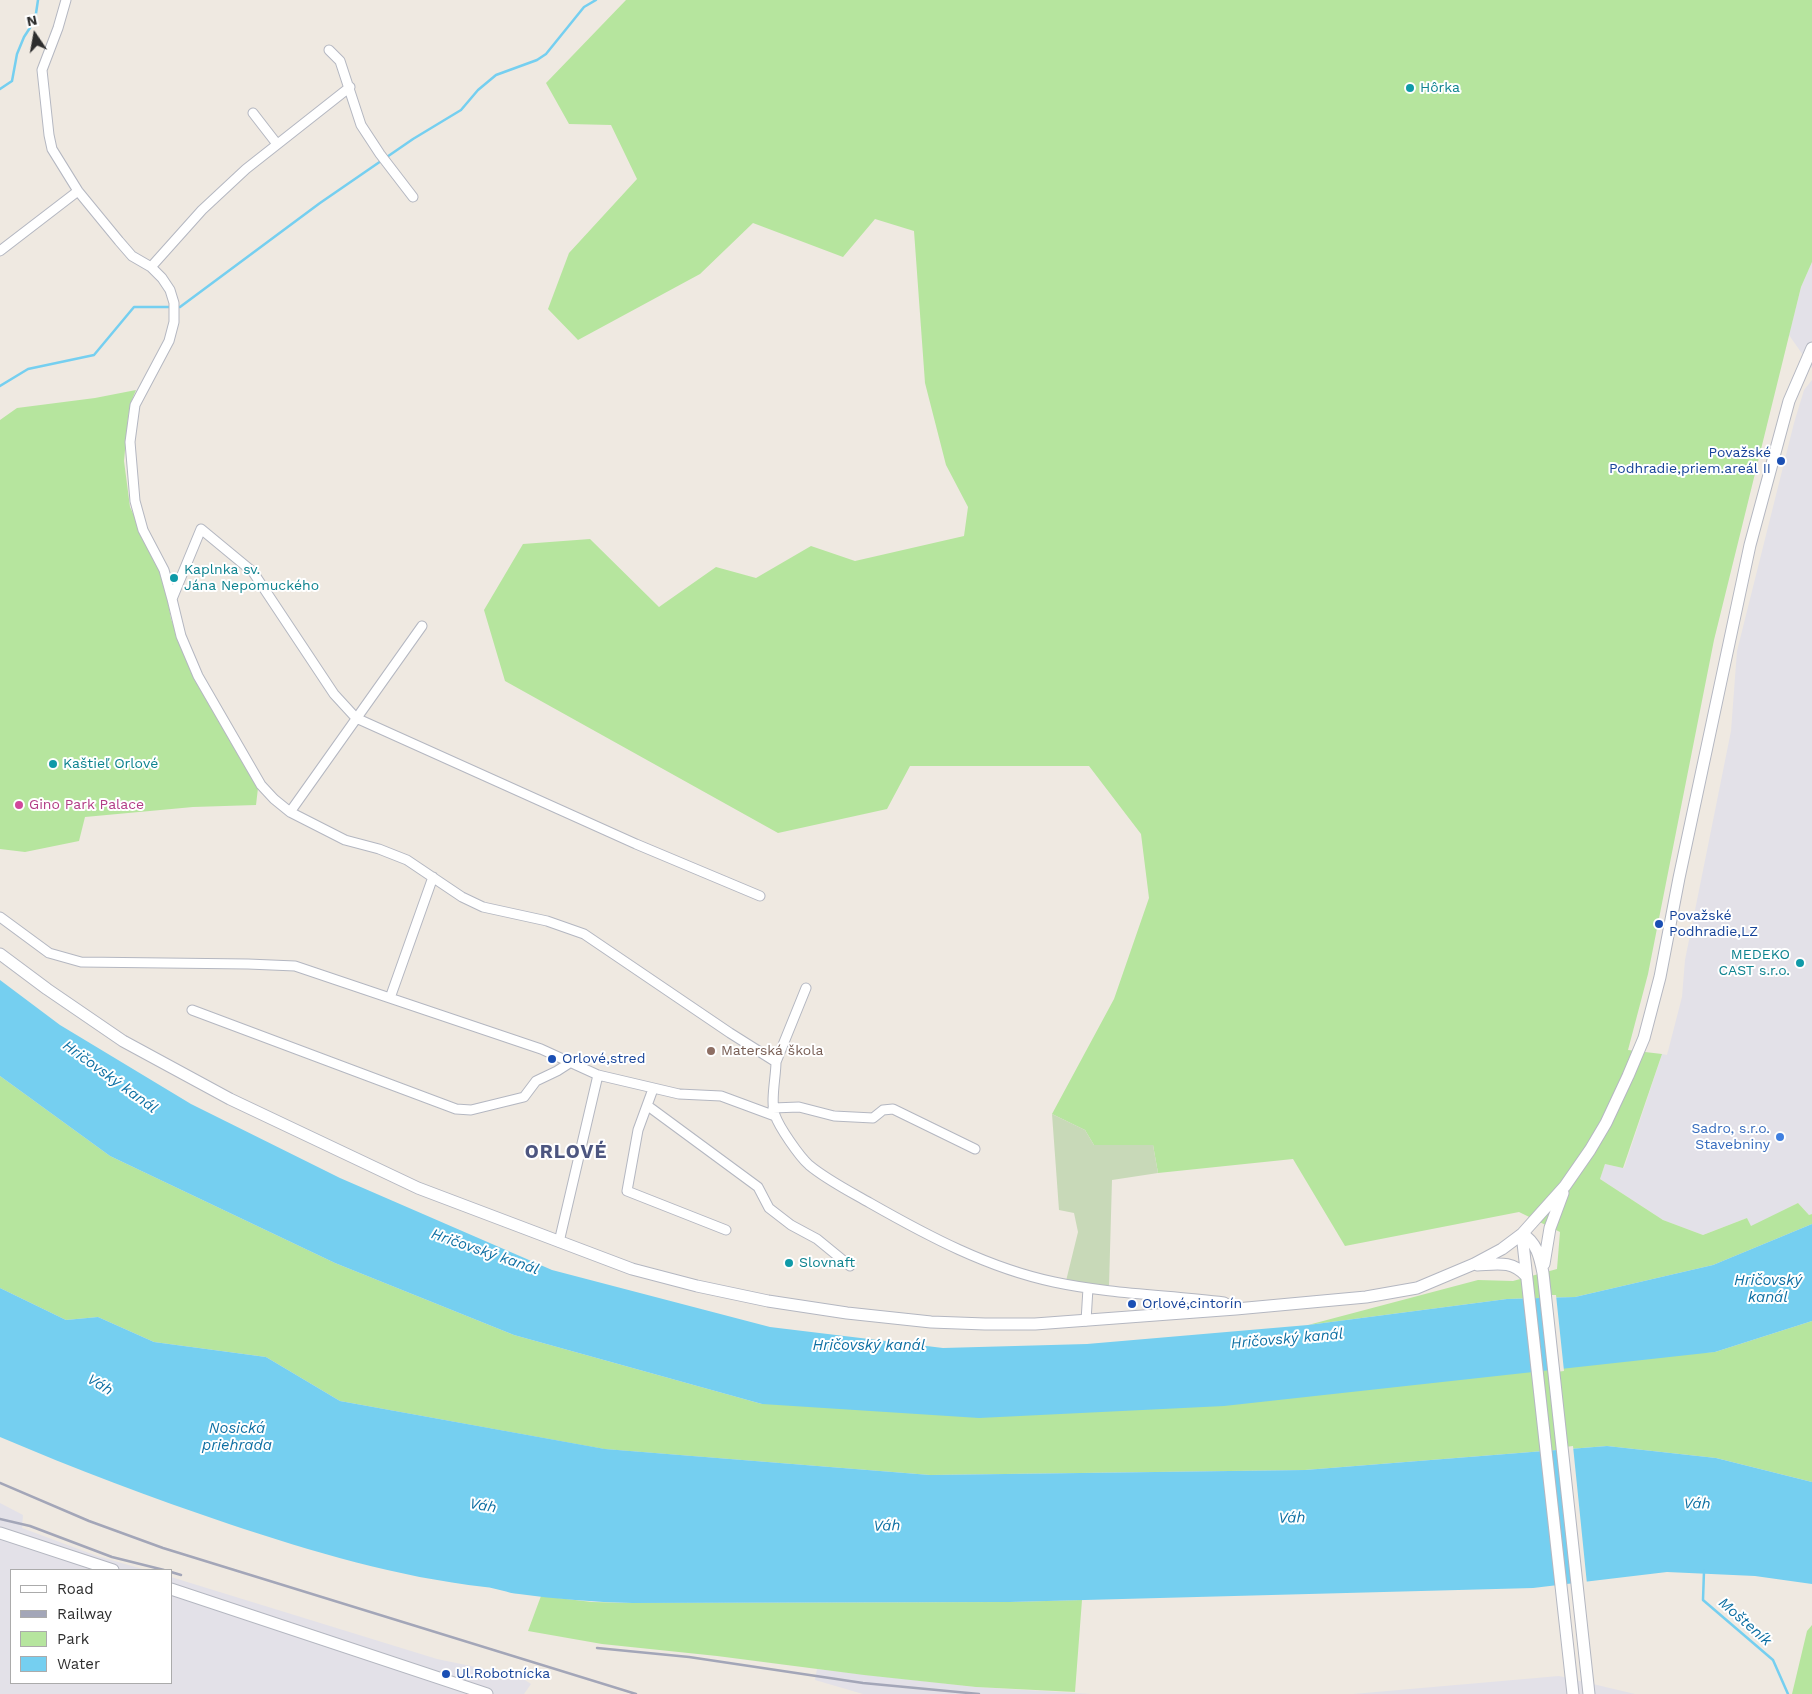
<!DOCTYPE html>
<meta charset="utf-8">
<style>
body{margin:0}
#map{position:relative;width:1812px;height:1694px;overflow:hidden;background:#efe9e1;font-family:"Work Sans",sans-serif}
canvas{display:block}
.legend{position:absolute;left:10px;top:1569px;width:162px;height:115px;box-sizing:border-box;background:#fff;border:1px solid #ababab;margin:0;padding:6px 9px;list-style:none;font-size:15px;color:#2e2e2e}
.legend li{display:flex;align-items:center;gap:10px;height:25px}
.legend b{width:25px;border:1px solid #ababab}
.north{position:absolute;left:10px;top:10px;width:50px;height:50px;-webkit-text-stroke:4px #fff;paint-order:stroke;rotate:348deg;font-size:14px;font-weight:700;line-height:20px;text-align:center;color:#2e2e2e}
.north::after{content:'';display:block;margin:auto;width:18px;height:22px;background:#2e2e2e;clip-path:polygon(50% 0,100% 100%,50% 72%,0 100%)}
</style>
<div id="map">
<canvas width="1812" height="1694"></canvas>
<ul class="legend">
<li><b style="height:6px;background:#fff"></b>Road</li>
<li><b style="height:6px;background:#a3a6b8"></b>Railway</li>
<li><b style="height:14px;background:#b6e59e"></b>Park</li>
<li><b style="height:14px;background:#75cff0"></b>Water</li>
</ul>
<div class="north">N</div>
</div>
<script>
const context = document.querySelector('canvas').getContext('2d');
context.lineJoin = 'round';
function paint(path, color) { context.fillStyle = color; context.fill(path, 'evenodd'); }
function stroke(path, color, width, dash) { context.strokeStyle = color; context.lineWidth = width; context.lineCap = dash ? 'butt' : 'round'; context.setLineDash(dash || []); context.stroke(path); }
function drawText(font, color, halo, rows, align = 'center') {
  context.font = font + ' "Work Sans",sans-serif'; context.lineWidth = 4; context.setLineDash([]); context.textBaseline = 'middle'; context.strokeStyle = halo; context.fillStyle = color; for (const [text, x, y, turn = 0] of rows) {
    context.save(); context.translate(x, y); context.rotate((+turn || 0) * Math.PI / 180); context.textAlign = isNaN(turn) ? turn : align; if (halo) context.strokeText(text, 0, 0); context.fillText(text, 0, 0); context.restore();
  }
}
paint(new Path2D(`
 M1812,262V368L1789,335L1801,287Z
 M1812,380V1214L1809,1215L1798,1203L1751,1227L1747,1218L1703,1235L1663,1220L1600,1179L1605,1164L1624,1168L1662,1054L1667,1055L1682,997L1685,960L1731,731L1737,651L1794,423L1804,390Z
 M0,1503L23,1515L22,1528L97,1556L146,1570H11V1683H171V1577L437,1659L519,1676L531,1684L524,1694H0Z
 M817,1669L976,1687L1092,1694H863L815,1680Z
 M1559,1676L1635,1694H1353Z`), '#e3e1e8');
paint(new Path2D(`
 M626,0H1812V262L1801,287L1714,640L1648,974L1628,1050L1662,1054L1623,1168L1605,1164L1600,1179L1663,1220L1703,1235L1747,1218L1751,1226L1798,1203L1809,1215L1812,1214V1224L1713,1265L1575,1297L1507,1299L1308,1325L1478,1280L1513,1281L1557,1269L1560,1232L1519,1212L1345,1246L1293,1159L1158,1173L1153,1145H1094L1085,1130L1052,1114L1114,999L1149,898L1141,834L1089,766H910L887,809L778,833L505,681L484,610L523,544L590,539L659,607L716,567L756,578L811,546L855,561L964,536L968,507L946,465L925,383L914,231L875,219L843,257L753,223L700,274L578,340L548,309L569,253L637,179L611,125L569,124L546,83Z
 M136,390L131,402L128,418L124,461L130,507L161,573L166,590L171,619L194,678L258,788L256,805L193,807L85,817L79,841L25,852L0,849V420L17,408L95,398Z
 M0,1076L110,1156L335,1263L514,1335L762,1404L1715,1352L1812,1321V1482L1716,1458L1607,1446L1305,1470L930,1475L604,1449L340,1401L266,1357L154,1342L98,1317L66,1320L0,1288Z
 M541,1596L592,1602L632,1603L1010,1602L1082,1600L1075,1692L976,1687L864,1675L717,1656L602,1644L528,1631Z
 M1812,1625V1694H1792L1807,1631Z`), '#b6e59e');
paint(new Path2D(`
 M1052,1114L1085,1130L1094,1145H1153L1158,1173L1112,1180L1109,1286L1066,1281L1078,1232L1074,1213L1059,1210Z`), '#c8d9b8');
paint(new Path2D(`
 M0,980L60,1025L191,1104L340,1178L552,1270L770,1327L943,1348L1087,1344L1308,1325L1507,1299L1575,1297L1713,1265L1812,1224V1321L1715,1352L1224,1406L979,1418L762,1404L514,1335L335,1263L110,1156L0,1076Z
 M0,1288L66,1320L98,1317L154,1342L266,1357L340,1401L605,1449L930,1475L1305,1470L1607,1446L1716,1458L1812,1482V1584L1755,1576L1667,1572L1533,1588L1010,1602L632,1603C594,1602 556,1599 519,1594C507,1593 497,1588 485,1587C397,1577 313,1552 229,1524C152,1498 75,1469 0,1437Z`), '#75cff0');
paint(new Path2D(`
 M1540,1295H1556L1564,1371L1549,1373Z
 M1573,1446L1587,1584L1572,1586L1557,1448Z`), '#efe9e1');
stroke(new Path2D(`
 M0,89L12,81L17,54L24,37L35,20L38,0
 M176,307H180L320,203L413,139L461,110L478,90L496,75L537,60L546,54L584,7L596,0
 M0,386L28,369L94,355L134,307H171
 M1704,1571L1703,1600L1773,1660L1788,1694`), '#75cff0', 2.5);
const street = new Path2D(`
 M66,0L58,28L42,70L49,135L52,149L78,191L119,241L132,256L151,267L162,278L170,290L174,303V322L169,341L135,405L130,442L135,501L143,530L164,570L172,599
 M329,50L340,61L361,125L380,154L413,197
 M253,113L277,144
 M0,251L78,191
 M151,267L202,210L246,169L350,87
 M290,812L422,626
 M760,896L636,844L356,718L334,694L253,572L201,529L172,599L181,636L198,676L261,785L274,799L290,812L345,840L379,849L407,860L462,897L483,907L547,921L584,934L730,1033L776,1062C776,1077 770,1102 775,1115C779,1127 799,1156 809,1165C827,1180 849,1191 870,1203C928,1236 988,1268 1054,1282C1110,1294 1168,1295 1224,1302L1236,1309
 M0,917L49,953L81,962L248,964L295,966L541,1049L598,1075L679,1094L721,1096L775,1116
 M390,998L433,877
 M192,1010L456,1109L471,1110L524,1097L536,1081L557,1071L571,1062
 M776,1062L806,988
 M653,1089L638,1130L627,1191L726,1230
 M648,1106L758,1187L769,1208L791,1225L817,1239L850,1266
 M773,1108L799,1107L834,1116L873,1118L883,1110L893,1109L975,1149
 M559,1242L598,1075
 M1086,1321L1088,1288`);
const secondary = new Path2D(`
 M0,954L47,989L123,1041L230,1099L418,1188L632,1269L697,1286L768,1301L847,1313L931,1322L985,1324H1035L1236,1309L1366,1297L1417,1288L1474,1264L1502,1249L1522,1234L1565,1186L1590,1150L1606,1123L1628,1076L1644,1038L1660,977L1679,878L1750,545L1789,401L1812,348
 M1522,1234C1537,1242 1540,1258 1543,1273L1589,1694
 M1522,1234L1573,1694
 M1544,1264L1550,1228L1563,1193
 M1477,1265C1497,1264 1512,1260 1526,1276
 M0,1533L113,1570
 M171,1589L487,1694`);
stroke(street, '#b4b7c1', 11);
stroke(secondary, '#b4b7c1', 13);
stroke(street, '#fff', 9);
stroke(secondary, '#fff', 11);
stroke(new Path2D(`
 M0,1483L89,1521L163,1548L636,1694
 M0,1519L30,1526L112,1557L164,1570
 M171,1572L181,1575
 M597,1648L689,1657L863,1683L979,1694`), '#a3a6b8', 2.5);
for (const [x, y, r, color] of [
 [1410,88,5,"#0f9aa8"],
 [1781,461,5,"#1a4fb4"],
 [174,578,5,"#0f9aa8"],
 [53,764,5,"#0f9aa8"],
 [19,805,5,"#d1479c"],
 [1659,924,5,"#1a4fb4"],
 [1800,963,5,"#0f9aa8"],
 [711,1051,5,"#8d6e63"],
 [552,1059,5,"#1a4fb4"],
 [1780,1137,5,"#3f7fe0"],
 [789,1263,5,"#0f9aa8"],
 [1132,1304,5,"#1a4fb4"],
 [446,1674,5,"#1a4fb4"]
]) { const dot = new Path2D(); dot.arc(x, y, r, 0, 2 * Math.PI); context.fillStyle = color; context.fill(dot); stroke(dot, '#fff', 2); }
drawText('14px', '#0d838f', '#fff', [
 ["Hôrka",1420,88],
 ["Kaplnka sv.",184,570],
 ["Jána Nepomuckého",184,586],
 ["Kaštieľ Orlové",63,764],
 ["MEDEKO",1790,955,"right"],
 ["CAST s.r.o.",1790,971,"right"],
 ["Slovnaft",799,1263]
], 'left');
drawText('14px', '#164399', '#fff', [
 ["Považské",1771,453,"right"],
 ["Podhradie,priem.areál II",1771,469,"right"],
 ["Považské",1669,916],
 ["Podhradie,LZ",1669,932],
 ["Orlové,stred",562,1059],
 ["Orlové,cintorín",1142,1304],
 ["Ul.Robotnícka",456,1674]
], 'left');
drawText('14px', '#b23c85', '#fff', [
 ["Gino Park Palace",29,805]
], 'left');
drawText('14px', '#785e54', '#fff', [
 ["Materská škola",721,1051]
], 'left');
drawText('14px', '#366cbe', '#fff', [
 ["Sadro, s.r.o.",1770,1129],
 ["Stavebniny",1770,1145]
], 'right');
drawText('italic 15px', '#0d6fa3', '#fff', [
 ["Hričovský kanál",110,1077,36],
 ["Hričovský kanál",485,1252,19],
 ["Hričovský",1768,1281],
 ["kanál",1768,1298],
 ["Hričovský kanál",1287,1339,-5],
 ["Hričovský kanál",869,1346],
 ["Váh",100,1385,31],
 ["Nosická",237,1429],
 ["priehrada",237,1446],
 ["Váh",1697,1504,1],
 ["Váh",483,1506,10],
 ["Váh",1292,1518,-1],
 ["Váh",887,1526,-1],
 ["Mošteník",1745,1622,41]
]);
context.letterSpacing = '1px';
drawText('bold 19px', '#4d5680', '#fff', [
 ["ORLOVÉ",566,1152]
]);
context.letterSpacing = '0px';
</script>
